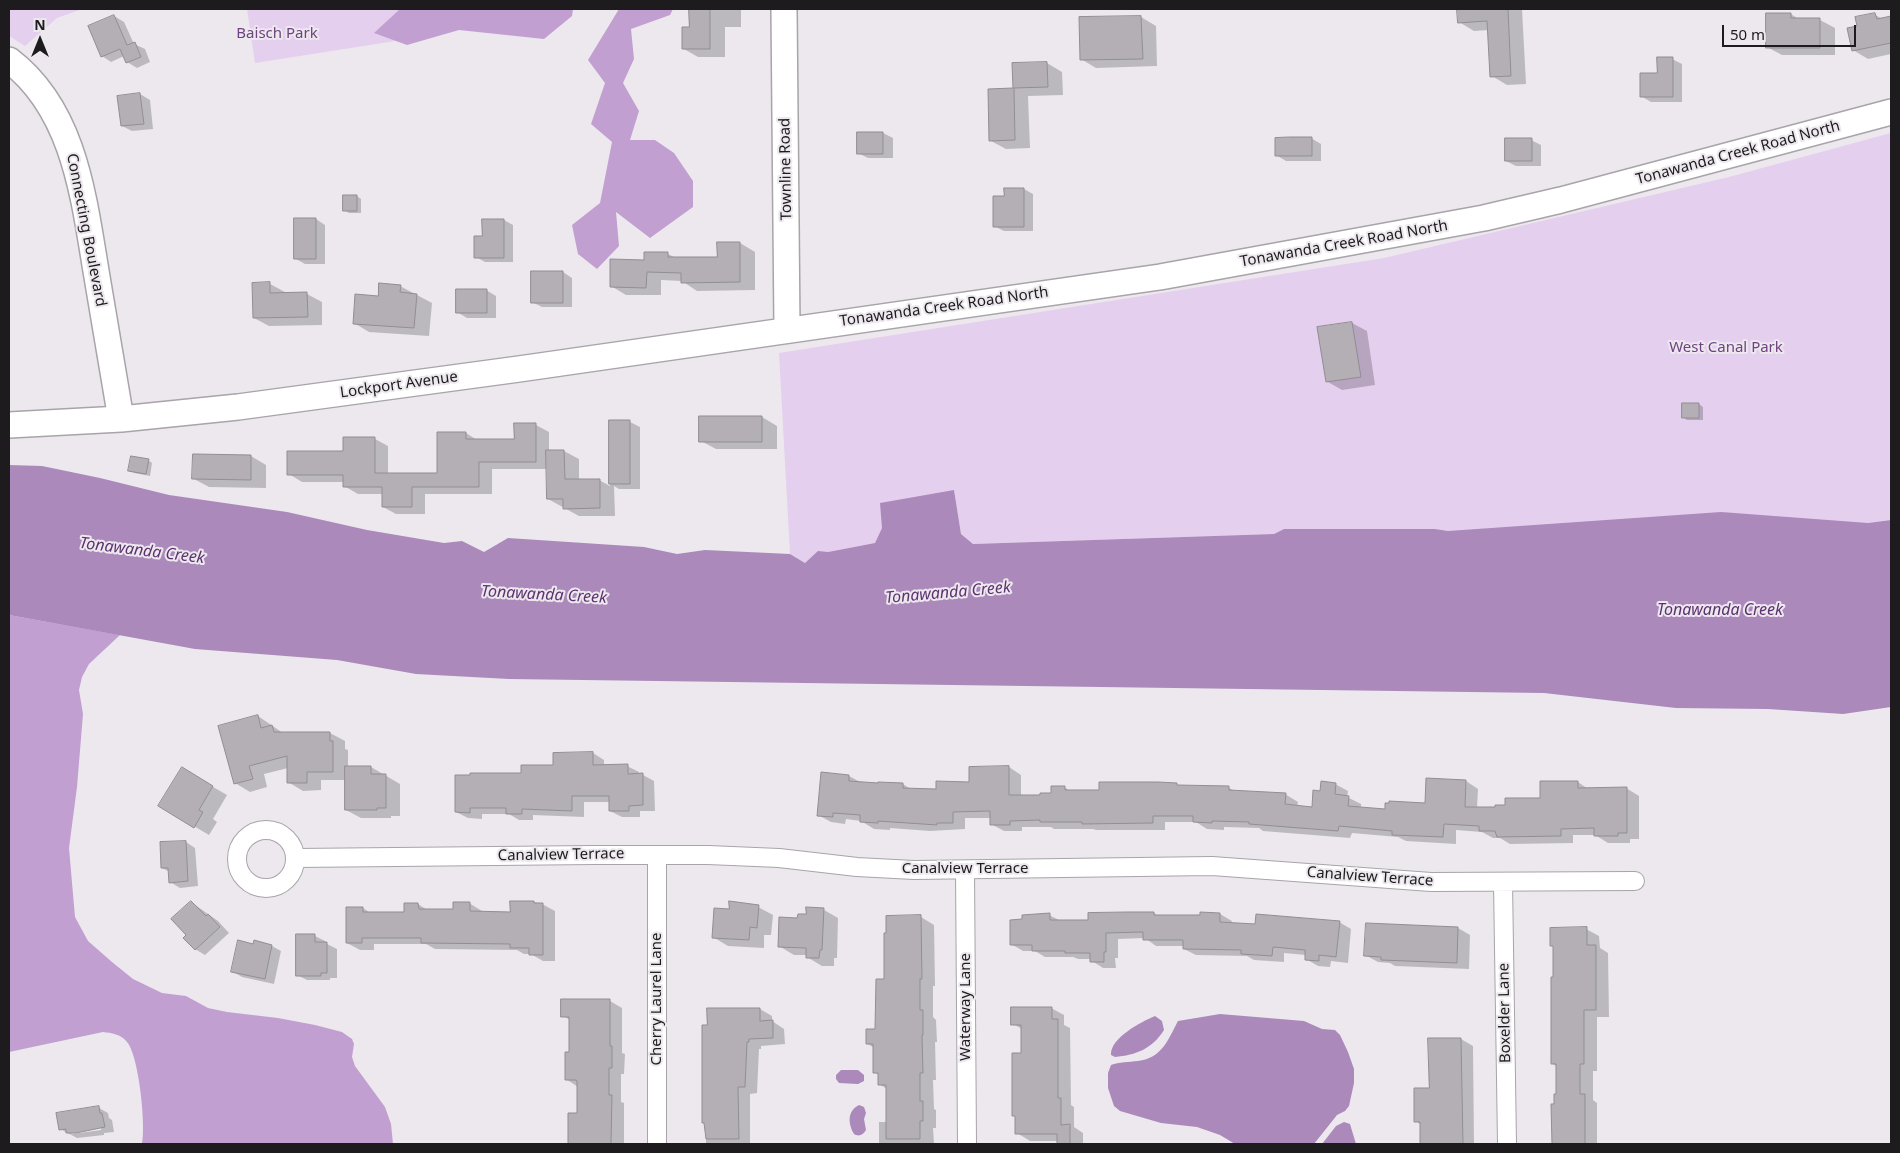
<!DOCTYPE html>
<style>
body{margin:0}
#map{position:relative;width:1900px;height:1153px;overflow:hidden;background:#ece8ee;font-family:"Noto Sans",sans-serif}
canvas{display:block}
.frame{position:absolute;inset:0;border:10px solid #1d1b1d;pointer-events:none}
.north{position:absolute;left:15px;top:15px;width:50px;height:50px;-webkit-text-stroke:4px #ece8ee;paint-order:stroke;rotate:0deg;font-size:14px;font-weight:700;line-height:20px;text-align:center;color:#1d1b1d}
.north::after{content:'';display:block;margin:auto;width:18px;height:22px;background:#1d1b1d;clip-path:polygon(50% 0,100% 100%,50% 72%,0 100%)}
.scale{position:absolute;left:1722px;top:25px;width:134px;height:22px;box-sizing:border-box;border:2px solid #1d1b1d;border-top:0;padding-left:6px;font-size:15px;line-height:18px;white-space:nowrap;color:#1d1b1d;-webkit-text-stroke:4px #ece8ee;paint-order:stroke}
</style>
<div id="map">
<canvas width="1900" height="1153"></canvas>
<div class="frame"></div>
<div class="north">N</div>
<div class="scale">50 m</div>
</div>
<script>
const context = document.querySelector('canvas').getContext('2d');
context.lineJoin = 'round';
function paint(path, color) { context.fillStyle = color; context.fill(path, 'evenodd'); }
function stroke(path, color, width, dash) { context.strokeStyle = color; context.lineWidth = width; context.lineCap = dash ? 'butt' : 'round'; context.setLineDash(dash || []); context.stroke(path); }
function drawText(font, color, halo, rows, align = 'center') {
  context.font = font + ' "Noto Sans",sans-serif'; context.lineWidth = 4; context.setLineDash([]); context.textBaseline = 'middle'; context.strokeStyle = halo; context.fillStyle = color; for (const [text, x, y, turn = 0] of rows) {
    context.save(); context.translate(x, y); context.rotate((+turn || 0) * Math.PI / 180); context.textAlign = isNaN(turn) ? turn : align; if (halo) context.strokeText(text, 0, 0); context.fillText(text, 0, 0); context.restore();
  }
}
paint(new Path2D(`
 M9,9H82L57,18L25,46L9,36Z
 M247,9H419L421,37L255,63Z
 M1891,133V520L1868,523L1448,531L1435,529H1284L1274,534L973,544L961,534L954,490L882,528L875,543L828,552H818L805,563L790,554L779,353L1384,258L1729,177Z`), '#e5cfef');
paint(new Path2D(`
 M400,9H573L572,16L544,39L459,30L407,45L374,33Z
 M619,9H673L670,15L631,29L634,59L623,83L639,111L630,140H655L674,153L693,181V207L650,238L616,212L619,246L597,269L578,254L572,225L600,203L612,142L591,124L605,83L588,60Z
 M9,615L120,635L89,664L82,677L79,690L83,714L77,787L69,848L75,917L88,941L112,962L133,979L162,993L186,996L208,1008L227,1012L278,1018L315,1025L342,1032L352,1039L354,1044L352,1057L355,1066L385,1107L391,1124L393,1144H142C146,1126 139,1056 127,1042C121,1034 111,1033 103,1032L9,1052Z`), '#c29fd1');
paint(new Path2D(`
 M9,465L42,466L100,478L169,495L287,512L367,530L444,543L462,541L484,552L508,538L644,547L677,554L705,550L790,554L805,563L818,551L828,552L875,543L882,528L880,503L954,490L961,534L973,544L1274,534L1284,529H1435L1448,531L1721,512L1868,523L1891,520V707L1843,714L1768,709L1676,708L1544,693L509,679L416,674L337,660L195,649L9,615Z
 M1220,1014L1304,1021L1322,1029L1335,1030L1340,1035L1348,1052L1354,1069V1083L1349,1106L1345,1111L1337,1115L1314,1144H1235L1220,1135L1197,1127L1161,1123L1120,1111L1114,1106L1108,1088V1073L1111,1065C1119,1062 1129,1062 1138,1061C1162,1058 1168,1040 1178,1021Z
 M1155,1016L1162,1021L1164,1030C1152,1049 1136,1055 1115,1057L1111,1055C1110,1038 1141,1022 1155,1016Z
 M841,1070H858L864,1075V1081L858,1084L839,1083L836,1079V1075Z
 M859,1105L864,1107L866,1113L864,1119L866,1130C863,1135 859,1137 854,1134C848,1124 847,1111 859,1105Z
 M1344,1122L1350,1124L1356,1144H1322L1336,1126Z`), '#ab89ba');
paint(new Path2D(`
 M691,9H741V27H725V57H698L684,49L691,28Z
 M1458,9H1522L1526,84L1507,85L1492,76L1489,30L1474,31L1459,22Z
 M1791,14L1800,20H1820L1835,28V55H1782L1767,47Z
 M1875,15L1883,19L1891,18V54L1868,59L1853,50L1858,27Z
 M114,16L124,22L134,44L145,49L150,62L137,68L127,62L124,56L111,62L102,56Z
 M1141,17L1156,26L1157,66L1096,68L1081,59L1080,19Z
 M1672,59L1682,64V102H1651L1641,96Z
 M1047,63L1062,72L1063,95L1028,96L1030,148L1006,149L991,141L989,90L1014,89L1013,65Z
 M140,94L150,100L153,129L132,131L122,126Z
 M883,133L893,138V158H868L858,153Z
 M1311,138L1321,144V161H1286L1276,155Z
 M1531,140L1541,145V166H1516L1506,161Z
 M1024,189L1033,194V231H1004L994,226L1006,197Z
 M357,196L361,199V213H349L344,210Z
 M316,219L325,225V264H305L296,259Z
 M504,220L513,225V262H485L476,257L483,237Z
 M740,243L755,252V290L697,291L682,281L661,280V295H626L611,286L645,261L668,254L676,258H719Z
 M563,272L572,278V307H542L532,302Z
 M270,284L285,292V294H307L322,302V325L269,326L254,318Z
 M400,286L432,303L429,336L369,332L354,323L379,297Z
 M486,290L496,296V318H467L457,312Z
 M1352,323L1367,331L1375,385L1342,390L1328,382Z
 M1699,404L1703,407V420H1687L1683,417Z
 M701,417H762L777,426V449H716L701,441Z
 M610,422H630L640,427V489H619L614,486L615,516H579L548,499V469H492V494H425V514H396L383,507V494H358L344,486V482H302L289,474L375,439L388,446V474H438L466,433L477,440H515V425H536L549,432V451H564L579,459V480H599L610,486Z
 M251,456L266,465V488L209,487L194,479Z
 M148,460L152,463L150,476L134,473L130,471Z
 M258,716L283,733H330L345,741V749L348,750V767H371L400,784V816H391V818H361L346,810V780H321V790L303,791L288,782V768L264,774L267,787L250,792L235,783Z
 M593,753L604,760V766H627L639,772V775H643L654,781L655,811H640V817H622L610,811V802H584V817L533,815V820H519L509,814H482V819L468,818L456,812L523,775L555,767Z
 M1009,767L1021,775V796L1052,795L1064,787L1072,792H1101L1177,785L1180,787L1229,788L1235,791L1285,794L1298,802L1297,807L1313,808L1321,792L1335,784L1348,791L1347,797L1361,804V809L1386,810L1426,805L1466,781L1478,789L1477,808H1496L1542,799L1578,782L1588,789L1626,788L1639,796V839H1630V843H1608L1595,835H1573V843L1510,844L1500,838H1493L1482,832L1456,830V844L1406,841L1398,837L1352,833L1350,838L1263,831L1259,828L1224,827V830L1207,829L1196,822H1165V830H1096L1093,829H1054L1051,827H1022V831H1004L991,824V818H965V829L930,831L890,828V830L874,829L861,821L846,819L845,824L831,822L818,815L849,776L862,783L903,784L912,790H937L970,783Z
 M182,769L227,795L213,819L217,822L209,835L160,806Z
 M186,842L195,848L198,886L180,888L170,882V872L162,868Z
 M191,902L218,921L229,933L205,955L195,949L188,935Z
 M534,902L542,904L555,911V961H543L531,954H524L517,950L435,949L426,944H374V950H360L347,943L363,908L372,914H406L418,904L429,911H454L469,903L482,911V912L512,913Z
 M758,907L773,915L771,935H764V948L728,946L713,937Z
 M824,910L838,918L837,958H834V966H822L807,957V955H794L779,946L807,916Z
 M1154,913L1158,916H1201L1220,914L1232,921L1231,924L1257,925L1339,922L1351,929L1348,963L1331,961L1330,967L1318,966L1306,959V955L1284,953V962L1254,960L1247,956L1196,955L1184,949V946H1156L1145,938L1118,939V958H1115L1116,968H1103L1092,961V959H1078L1073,957H1045L1035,951H1023L1011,944L1049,915L1061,921H1089Z
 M921,917L934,925L935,986H933V1017L936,1020L937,1042H935L936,1080H933L934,1109L936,1110V1128H933L934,1144H879V1122H887V1089L879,1084V1075L874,1072V1048L868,1044L876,1030L885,980Z
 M1458,928L1470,935L1469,969L1395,966L1390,963L1378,962L1365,955Z
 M1586,929L1599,936L1600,948L1608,953L1609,1017H1597V1071H1593V1100L1597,1103V1144H1605H1553V1105H1555L1557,1095V1067L1552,1063L1554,947L1551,945Z
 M297,936H315L325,941V943L337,949V978H330V980H307L297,975Z
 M254,945L272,946L281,951L274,984L242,977L232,971Z
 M610,1001L622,1008V1053L625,1054L624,1074H621V1102L624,1103V1144H569V1114H578V1087L566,1079L570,1053V1020L563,1016Z
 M1051,1008L1064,1015V1025L1070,1028L1071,1105L1074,1107V1127L1083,1133V1144H1058V1141H1030L1017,1133L1023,1054L1022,1029L1013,1024Z
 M760,1009L772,1016V1021L784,1029L785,1044L761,1046V1049H759L757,1093L750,1094V1144H706V1124Z
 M1429,1039H1461L1473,1046L1474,1144H1421V1125L1416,1121L1430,1089Z
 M99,1108L108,1113L109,1118L112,1120L114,1132L104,1133V1135L77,1138L60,1129ZM101,1128V1130L72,1134L69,1132Z`), '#0003');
const building = new Path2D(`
 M689,9H710V49H682V27H689Z
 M1457,9H1508L1511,76L1490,77L1487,21L1458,23Z
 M1766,13H1791V18H1820V48H1766Z
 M1875,13L1877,19L1891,16V43L1852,51L1847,28L1857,26L1855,17Z
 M114,15L127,45L135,42L141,57L126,63L120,49L101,57L88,26Z
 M1141,16L1143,59L1080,60L1079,17Z
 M1657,57H1673V97H1640V73H1657Z
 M1047,62L1048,87L1014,88L1015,140L989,141L988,89L1013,88L1012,63Z
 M140,93L144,124L121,126L117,96Z
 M857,132H883V154H857Z
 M1289,137H1312V156H1275V138Z
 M1505,138H1532V161H1505Z
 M1004,188H1024V227H993V196H1004Z
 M343,195H357V211H343Z
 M294,218H316V259H294Z
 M482,219H504V258H474V236H482Z
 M717,242H740V282L681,283V273L647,272L646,288L610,287V259L644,260V252H668V257H717Z
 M531,271H563V303H531Z
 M270,282V293L307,292L308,317L253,318L252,283Z
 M379,283L401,285L400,292L417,294L414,328L353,324L355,294L378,296Z
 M456,289H487V313H456Z
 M1352,322L1361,377L1326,382L1317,327Z
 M1682,403H1699V418H1682Z
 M699,416H762V442H699Z
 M609,420H630V484H609Z
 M514,423H536V462H479V487H412V507H382V487H343V475H287V451H343V437H375V473H437V432H466V439H514Z
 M546,450H564L565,479H600V508L563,509V499H547Z
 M193,454L251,455V480L192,479Z
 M131,456L149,459L146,474L128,471Z
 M258,715L261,728L272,725L274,732H330V741H333V772H307V783H287V756L249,766L253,779L234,784L218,726Z
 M593,752V765L628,764V774L643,773V805L629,806V811H609V796H572V811L522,809V814H506V808H470V813L455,812V775H470V773H521V765H553V753Z
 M345,766H371V774H386V808H377V810H345Z
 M1009,766V795H1040V793H1051V786H1065V790H1099V782H1158L1177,783V785L1229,786V790L1286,793L1285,804L1312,807L1313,790L1320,791L1321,781L1336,783L1335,794L1349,796L1348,806L1385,809V803H1389V801L1425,803L1426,778L1466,780L1465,807H1495V805H1505V798H1540V781H1578V788L1627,787V833H1618V836H1594V828L1561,829V836L1497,837L1495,831H1479V826L1444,824L1443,837L1392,835V831L1339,826L1338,831L1249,824V822L1212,821V823L1193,822V816H1153V823L1082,824V822H1040V820L1010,821V825H990V811L953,812V823H937V825L878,821V823L860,822V815L833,813V817L817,816L821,772L849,775V781L878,783V782L903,783V788L936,789V781L969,782V767Z
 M182,767L213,786L199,810L203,812L194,828L158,806Z
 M186,841L188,881L169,883L168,868H161L160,842Z
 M191,901L206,916L208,914L220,927L195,950L183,938L186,935L171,919Z
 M510,901H534V903H543V955H529V948H510V944L421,943V938H362V943H346V907H363V912H404V903H418L419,909H453V902H470V911L510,912Z
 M729,901L759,905L757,928L750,927L749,940L712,938L714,908L729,909Z
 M806,907L824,908L822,950H820L819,958H806V948L778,947L779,917L797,918L798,914H806Z
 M1127,912H1154V915H1200V912L1220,913V922L1255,924L1256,914L1340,921L1336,957L1319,955V961L1305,960V950L1273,947L1272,956L1241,954V950L1183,949V940H1143V932L1106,933V952H1104V962H1090V953H1065V951H1032V945H1010V920L1022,919V915L1050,913V920H1088V913Z
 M921,915L922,979H920V1010H923V1035H922L923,1073H920V1101H923V1121H920V1139H886V1085H878V1073H873V1044H866V1029H875L876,979H884V933H886V916Z
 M1366,923L1458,927L1457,963L1381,960V957L1364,956Z
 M1587,927V945H1596V1010H1584V1064H1580V1094H1585V1144H1552L1551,1104H1554V1094H1556V1064H1551V977H1553V946H1550V928Z
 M296,934H315V942H327V973H321V976H296Z
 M238,940L253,944L254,940L272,945L265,979L231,972Z
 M561,999H610V1046H612V1068H609V1095H612L611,1144H568V1113H577V1082L576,1080H565V1052H569V1017H561Z
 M1011,1007H1052V1019H1058V1098H1061V1125L1070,1124V1144H1057V1134H1015V1116H1012V1053H1021V1025H1011Z
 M707,1008H760V1021L773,1020V1038L749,1039V1042H747L745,1087H738L739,1139H706L704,1123H702V1025H707Z
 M1428,1038H1461L1463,1144H1420V1122H1414V1088H1429Z
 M99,1106L100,1113H102L105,1127L76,1133H66V1129L59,1130L56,1113Z`);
paint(building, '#b3afb5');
stroke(building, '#918d93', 1);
const street = new Path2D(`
 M237 859a29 29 0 1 1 58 0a29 29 0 1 1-58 0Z
 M657,855V1144
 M296,858L594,855H708L779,858L857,867L914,870L1212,866L1431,882L1635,881
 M965,870L967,1144
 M1503,882L1507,1144`);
const secondary = new Path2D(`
 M784,9L787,329
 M9,60C76,111 84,201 97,277C105,324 113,372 121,419
 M9,425L121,419L238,407L519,369L1160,277L1484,218L1561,200L1891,112`);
stroke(street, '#a8a4aa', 20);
stroke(secondary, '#a8a4aa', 28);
stroke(street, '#fff', 18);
stroke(secondary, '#fff', 25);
drawText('15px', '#6f4281', '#ece8ee', [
 ["Baisch Park",277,34],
 ["West Canal Park",1726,348]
]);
drawText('15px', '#1d1b1d', '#ece8ee', [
 ["Tonawanda Creek Road North",1738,153,-15],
 ["Townline Road",786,169,-91],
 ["Connecting Boulevard",86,230,79],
 ["Tonawanda Creek Road North",1344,244,-10],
 ["Tonawanda Creek Road North",944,307,-8],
 ["Lockport Avenue",399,385,-8],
 ["Canalview Terrace",561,855,-1],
 ["Canalview Terrace",965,869],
 ["Canalview Terrace",1370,877,4],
 ["Cherry Laurel Lane",657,999,-90],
 ["Waterway Lane",966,1007,-90],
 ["Boxelder Lane",1505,1013,-91]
]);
drawText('italic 16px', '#5d316f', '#ece8ee', [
 ["Tonawanda Creek",142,551,7],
 ["Tonawanda Creek",948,593,-5],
 ["Tonawanda Creek",544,595,3],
 ["Tonawanda Creek",1720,610]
]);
</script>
